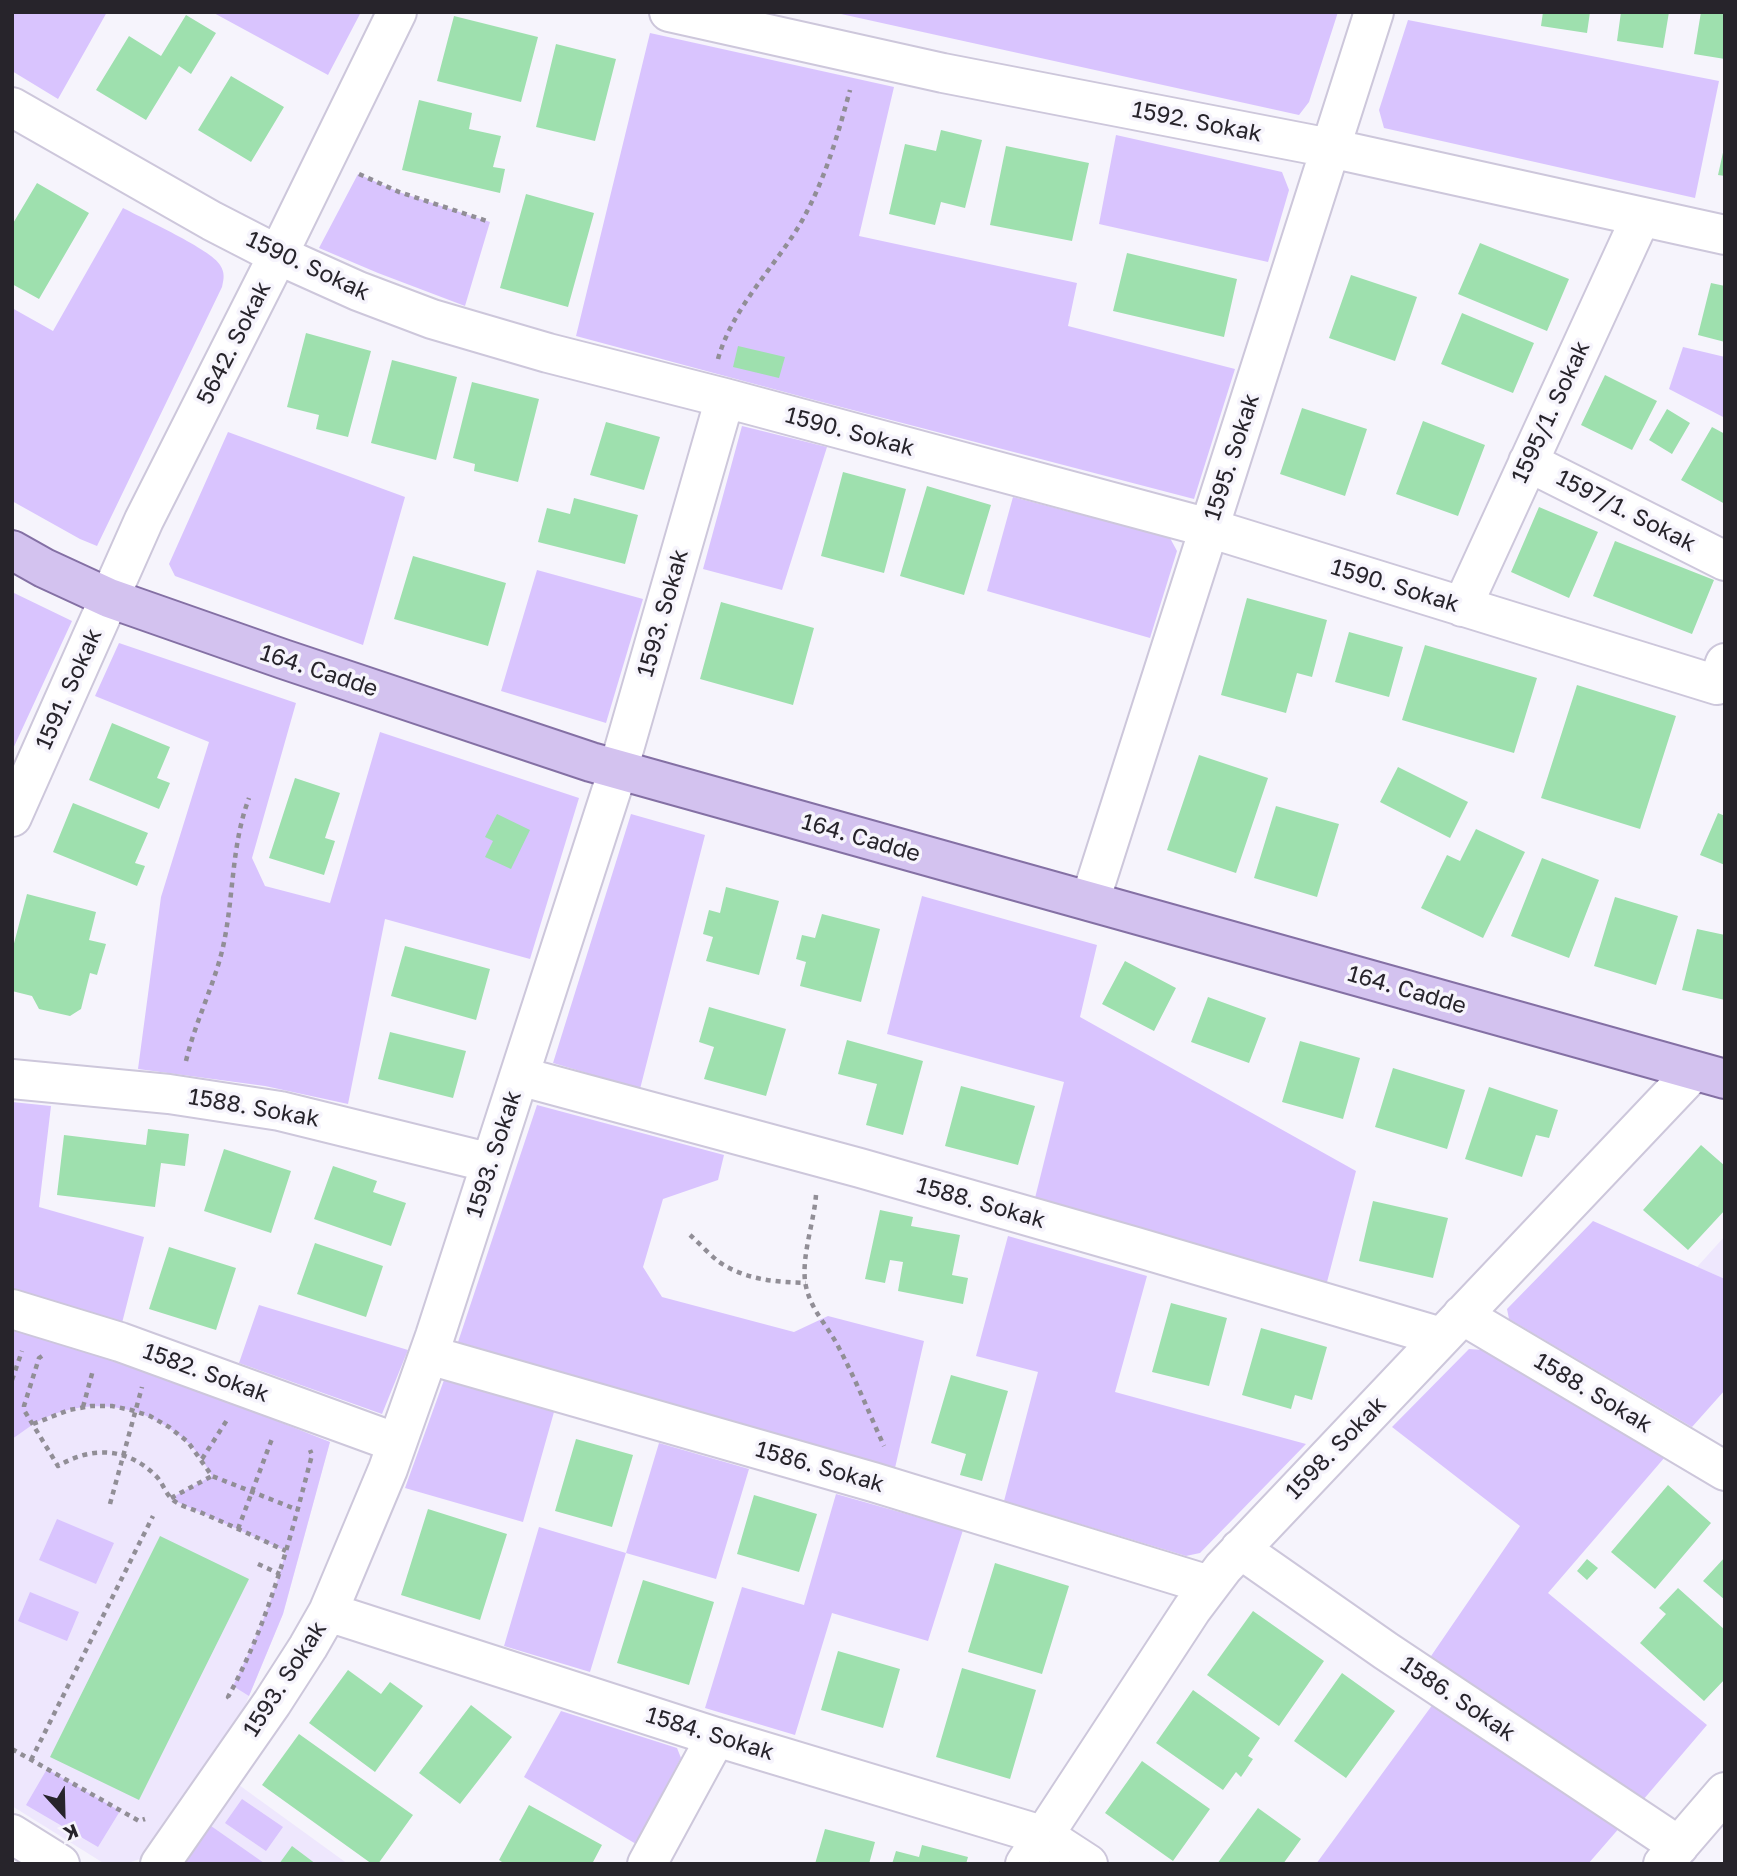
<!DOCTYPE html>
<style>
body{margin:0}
#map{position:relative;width:1737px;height:1876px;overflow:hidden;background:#f6f4fc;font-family:"Golos Text",sans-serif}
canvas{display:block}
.frame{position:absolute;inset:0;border:14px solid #27242b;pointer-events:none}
.north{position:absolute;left:28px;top:1778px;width:70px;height:70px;-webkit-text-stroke:5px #f6f4fc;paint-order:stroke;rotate:158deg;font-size:19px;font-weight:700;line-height:28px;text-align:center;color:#27242b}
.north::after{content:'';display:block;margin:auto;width:24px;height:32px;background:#27242b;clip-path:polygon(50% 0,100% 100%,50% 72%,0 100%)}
</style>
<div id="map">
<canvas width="1737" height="1876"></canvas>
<div class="frame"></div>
<div class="north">K</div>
</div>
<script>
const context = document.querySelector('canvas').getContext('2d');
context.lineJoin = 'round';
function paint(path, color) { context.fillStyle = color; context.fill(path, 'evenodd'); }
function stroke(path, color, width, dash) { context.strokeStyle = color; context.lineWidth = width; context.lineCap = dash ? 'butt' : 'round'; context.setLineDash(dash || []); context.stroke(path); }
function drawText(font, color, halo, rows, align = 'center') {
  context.font = font + ' "Golos Text",sans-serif'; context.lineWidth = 7; context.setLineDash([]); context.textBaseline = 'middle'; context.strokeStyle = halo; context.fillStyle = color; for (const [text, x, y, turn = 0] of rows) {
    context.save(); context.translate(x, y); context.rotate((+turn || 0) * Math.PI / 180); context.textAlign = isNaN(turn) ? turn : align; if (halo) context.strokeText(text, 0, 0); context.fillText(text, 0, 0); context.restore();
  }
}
paint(new Path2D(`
 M1725,1236V1279L1697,1267Z
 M33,1336L330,1442L283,1614L244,1708L143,1858L125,1864H105L12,1806V1400Z
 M239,1785L348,1864H184Z`), '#eee7fd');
paint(new Path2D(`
 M12,12H107L58,99L12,71Z
 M212,12H361L328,75Z
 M832,12H1338L1309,102L1299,115Z
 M1408,20L1719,81L1695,198L1384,128L1379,110Z
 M650,33L894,87L859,236L1077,283L1068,326L1235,369L1194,499L818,401L576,336Z
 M1116,135L1282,172L1289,190L1268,262L1099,224Z
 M358,174L399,192L490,222L465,306L378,273L319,248Z
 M123,208C142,218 212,250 220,265C225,273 224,278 222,287L97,546L80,539L12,501V308L53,331Z
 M1683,347L1725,357V418L1669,389Z
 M742,426L827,447L782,590L703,569Z
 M228,432L405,497L363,645L175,576L169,564Z
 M1013,497L1170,538L1177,551L1150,638L987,591Z
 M537,570L643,599L606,723L501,691Z
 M12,592L72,621L12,751Z
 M119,643L296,703L252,858L265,886L330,903L380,732L579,798L530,959L385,919L348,1104L265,1086L138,1069L161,897L209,742L95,696Z
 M631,814L705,835L640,1089L553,1063Z
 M922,896L1097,945L1080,1017L1356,1171L1327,1282L1035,1198L1064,1082L887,1034Z
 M12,1102L51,1106L39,1207L144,1237L122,1323L51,1300L12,1290Z
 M537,1105L724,1155L718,1180L663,1199L643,1267L662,1297L794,1332L828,1316L924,1341L895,1468L458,1342Z
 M1593,1221L1725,1279V1390L1692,1427L1509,1319L1507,1309Z
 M1008,1236L1147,1276L1115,1392L1306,1444L1200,1553L1186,1556L1004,1501L1038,1372L976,1356Z
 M259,1305L408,1350L382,1414L239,1363Z
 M12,1330L152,1371L330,1442L283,1614L249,1696L233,1686C255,1642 274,1598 286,1551L173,1500L171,1498L212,1476C205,1464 197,1450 186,1441C144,1403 85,1395 35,1423C27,1428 20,1434 12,1439Z
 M1469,1349L1483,1350L1665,1457L1548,1593L1707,1725L1643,1800L1429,1659L1520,1526L1392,1427Z
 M444,1380L554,1412L523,1522L405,1488Z
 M659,1443L749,1469L716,1579L626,1553L590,1672L504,1646L539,1527L626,1553Z
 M836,1494L963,1530L928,1641L832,1613L795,1735L705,1708L742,1587L804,1605Z
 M57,1519L114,1543L96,1584L39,1560Z
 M30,1592L79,1612L67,1641L18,1621Z
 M1433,1704L1621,1826L1588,1864H1316Z
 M561,1711L677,1748L681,1758L636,1844L524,1777Z
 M47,1769L120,1811L98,1847L26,1805Z
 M242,1799L283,1827L266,1851L225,1823Z
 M211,1826L264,1863L263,1864H184Z`), '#d9c4fe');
paint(new Path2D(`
 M1543,12H1590L1587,33L1541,26Z
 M1621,12H1669L1663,48L1617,41Z
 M1701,12H1725V59L1694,54Z
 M186,15L216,33L191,74L179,66L146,120L96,90L129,36L161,56Z
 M454,16L538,37L521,102L437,81Z
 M556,44L616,59L595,141L536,127Z
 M231,76L284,107L251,162L198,130Z
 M419,100L472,113L469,129L501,136L493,167L505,169L500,193L402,170Z
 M941,130L982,140L965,208L941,202L935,225L889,214L905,144L936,151Z
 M1006,146L1089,163L1072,241L990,225Z
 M1724,148H1725V176L1718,175Z
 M37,183L89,213L39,299L12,284V225Z
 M526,194L594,213L568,307L500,288Z
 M1480,243L1569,279L1547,331L1458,294Z
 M1127,253L1237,279L1224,337L1113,311Z
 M1351,275L1417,297L1395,361L1329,338Z
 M1711,283L1725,286V342L1698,335Z
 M1462,313L1534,343L1513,393L1441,364Z
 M306,333L371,351L348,437L316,429L319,415L287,407Z
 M738,346L785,357L779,378L733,367Z
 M392,360L457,377L436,460L371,443Z
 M1605,375L1657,401L1632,450L1581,425Z
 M472,382L539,399L518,482L474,471L475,464L453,458Z
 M1302,408L1367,429L1345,496L1280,474Z
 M1667,409L1690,423L1672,454L1649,440Z
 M1423,421L1485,445L1458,516L1396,494Z
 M606,422L660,437L644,490L590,475Z
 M1712,427L1725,434V504L1681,480Z
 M843,472L906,489L884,573L821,556Z
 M927,486L991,505L964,595L900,576Z
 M574,498L638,515L625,564L538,542L547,508L570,514Z
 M1539,507L1598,532L1569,598L1511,572Z
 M1615,541L1714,580L1692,634L1593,596Z
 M413,556L506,583L488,646L394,619Z
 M1247,598L1327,620L1312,677L1297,673L1286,713L1221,695Z
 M721,602L814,628L793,705L700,679Z
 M1349,632L1403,647L1389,697L1335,682Z
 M1425,645L1537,678L1514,753L1402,720Z
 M1577,685L1676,716L1640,829L1541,798Z
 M112,723L170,747L157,778L170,783L159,809L89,780Z
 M1199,755L1268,778L1236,873L1167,850Z
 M1398,767L1468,802L1450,838L1380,802Z
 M295,778L340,793L325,838L335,841L324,875L269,858Z
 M73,803L148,833L135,863L145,866L137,886L53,852Z
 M1276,806L1339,824L1317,897L1254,878Z
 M1718,813L1725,816V865L1700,855Z
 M497,814L530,830L511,869L485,857L493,841L485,837Z
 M1476,829L1525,852L1483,938L1421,908L1447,855L1460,861Z
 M1542,858L1599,880L1569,958L1511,936Z
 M726,887L779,901L759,975L706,961L713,937L703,934L709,910L720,913Z
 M27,894L96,912L89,940L106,944L97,975L90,973L81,1009L70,1016L39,1009L32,996L12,991V951Z
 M1615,897L1678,916L1656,985L1594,966Z
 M822,914L880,929L861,1002L800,986L806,962L796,959L802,935L815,938Z
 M1697,929L1725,935V1000L1682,990Z
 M405,946L490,969L476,1020L391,996Z
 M1125,961L1176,988L1154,1031L1102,1004Z
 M1208,997L1266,1018L1249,1063L1191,1042Z
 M709,1007L786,1029L766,1096L704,1079L714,1047L699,1042Z
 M390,1032L466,1051L453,1098L378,1079Z
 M847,1040L923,1061L903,1135L866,1125L877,1084L838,1074Z
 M1300,1041L1360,1058L1343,1119L1282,1102Z
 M1393,1068L1465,1090L1447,1149L1375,1127Z
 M961,1086L1035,1106L1018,1165L945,1146Z
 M1489,1087L1558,1110L1549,1138L1536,1135L1522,1177L1465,1159Z
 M148,1129L189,1134L185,1166L161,1163L155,1207L57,1195L64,1135L146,1145Z
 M1701,1145L1725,1166V1210L1688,1250L1643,1210Z
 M224,1149L291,1171L271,1233L204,1211Z
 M333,1166L377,1181L373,1192L406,1203L391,1246L314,1219Z
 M1373,1201L1448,1218L1433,1278L1359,1261Z
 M880,1210L913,1217L911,1226L960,1235L952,1275L968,1278L963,1304L898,1291L903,1262L890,1260L885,1283L865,1279Z
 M315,1243L383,1266L366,1317L297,1294Z
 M169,1247L236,1268L216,1330L149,1309Z
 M1171,1303L1227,1318L1209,1386L1152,1372Z
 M1261,1328L1327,1347L1312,1400L1295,1395L1291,1409L1242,1395Z
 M951,1375L1008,1391L982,1481L960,1475L966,1454L931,1443Z
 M576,1439L633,1455L612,1527L555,1511Z
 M1668,1485L1711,1523L1655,1589L1611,1552Z
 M754,1495L817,1514L799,1572L737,1554Z
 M428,1509L507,1534L480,1620L401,1595Z
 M160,1536L249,1579L139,1800L50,1757Z
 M1725,1557V1600L1703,1581Z
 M1587,1559L1598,1568L1587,1580L1577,1571Z
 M995,1563L1069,1586L1042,1674L968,1652Z
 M643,1580L714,1602L689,1685L617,1663Z
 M1678,1588L1725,1630V1679L1704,1701L1640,1643L1666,1614L1659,1608Z
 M1253,1611L1324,1661L1279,1726L1207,1675Z
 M838,1651L900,1669L883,1728L821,1710Z
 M962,1668L1036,1690L1010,1779L936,1757Z
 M348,1670L381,1694L390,1682L423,1706L375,1772L309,1723Z
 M1342,1673L1395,1711L1346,1778L1294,1741Z
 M1193,1690L1260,1738L1248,1756L1253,1759L1241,1777L1236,1772L1223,1790L1156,1743Z
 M471,1705L512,1737L460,1804L419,1773Z
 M299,1734L413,1815L378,1864H372L262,1785Z
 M1142,1761L1210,1809L1173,1861L1105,1813Z
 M529,1805L602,1845L592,1864H505L499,1860Z
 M1258,1808L1301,1839L1283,1864H1217Z
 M825,1829L875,1842L869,1864H815Z
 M922,1845L968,1857L966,1864H892L896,1851L919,1857Z
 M292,1846L316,1864H279Z`), '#9ee0ae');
const minor = new Path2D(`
 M669,12L943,73L1330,148L1725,235
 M12,107L212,221L278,255L358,291L432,319L548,353L725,398L1209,528L1717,685L1725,663
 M1528,462L1725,561
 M1462,607L1641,217
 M12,817L144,520L278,255L397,12
 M1090,901L1374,12
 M519,1076L860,1168L1136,1247L1441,1337
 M12,1079L169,1094L280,1111L491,1163
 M12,1309L120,1342L397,1443
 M1462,1315L1725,1471
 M429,1355L873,1482L1209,1585
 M1240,1549L1386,1651L1679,1846
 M328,1612L716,1737L1045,1836L1088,1864
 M12,1834L60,1864
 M160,1864L272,1703L308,1647L328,1612L388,1469L435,1336L618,770L725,398
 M647,1864L716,1737
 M1025,1864L1192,1609L1223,1568L1694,1071
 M1663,1864L1725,1792`);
const major = new Path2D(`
 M12,550L44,568L109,598L283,659L591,762L1725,1079`);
stroke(minor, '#cdc7db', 42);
stroke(major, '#8470a4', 42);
stroke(new Path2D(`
 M359,174L399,192L490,222
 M718,359C732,309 772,270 799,226C824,183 837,138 850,90
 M186,1061C195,1022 214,986 223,947C234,897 231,846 249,798
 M816,1195C814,1222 802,1254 805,1281C809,1309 827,1324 839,1348C856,1380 869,1413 884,1446
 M690,1235C699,1243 709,1254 719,1262C746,1280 775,1282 806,1283
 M42,1356L39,1358L24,1406V1410L58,1466C92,1446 128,1447 157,1477C163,1484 166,1494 172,1499C179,1506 193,1509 202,1513C230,1525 258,1538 286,1551
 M12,1380L22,1351
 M83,1407L93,1370
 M33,1424L69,1410L91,1406H112L131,1410L150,1416L169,1427L188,1442L212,1476L298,1510
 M202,1459L227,1420
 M171,1498L212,1476
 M110,1504L142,1387
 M238,1529L273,1436
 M258,1564L280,1574
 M229,1698L228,1697C270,1620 290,1539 312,1455L310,1450
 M12,1749L139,1821L145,1819
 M31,1760L153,1516`), '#918e96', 4.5, [5, 5]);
stroke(minor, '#fff', 38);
stroke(major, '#d3c2ef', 38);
drawText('23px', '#27242b', '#f6f4fc', [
 ["1592. Sokak",1197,122,11],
 ["1590. Sokak",308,266,25],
 ["5642. Sokak",234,343,-63],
 ["1595/1. Sokak",1551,412,-65],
 ["1590. Sokak",850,432,15],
 ["1595. Sokak",1232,457,-72],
 ["1597/1. Sokak",1626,511,27],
 ["1590. Sokak",1395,586,17],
 ["1593. Sokak",663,613,-74],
 ["164. Cadde",319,671,18],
 ["1591. Sokak",69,689,-66],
 ["164. Cadde",861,838,16],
 ["164. Cadde",1407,990,16],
 ["1588. Sokak",254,1108,10],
 ["1593. Sokak",494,1154,-72],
 ["1588. Sokak",981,1203,16],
 ["1582. Sokak",206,1373,20],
 ["1588. Sokak",1593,1393,31],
 ["1598. Sokak",1336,1448,-46],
 ["1586. Sokak",820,1467,16],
 ["1593. Sokak",285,1679,-57],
 ["1586. Sokak",1458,1699,34],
 ["1584. Sokak",710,1734,17]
]);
</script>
